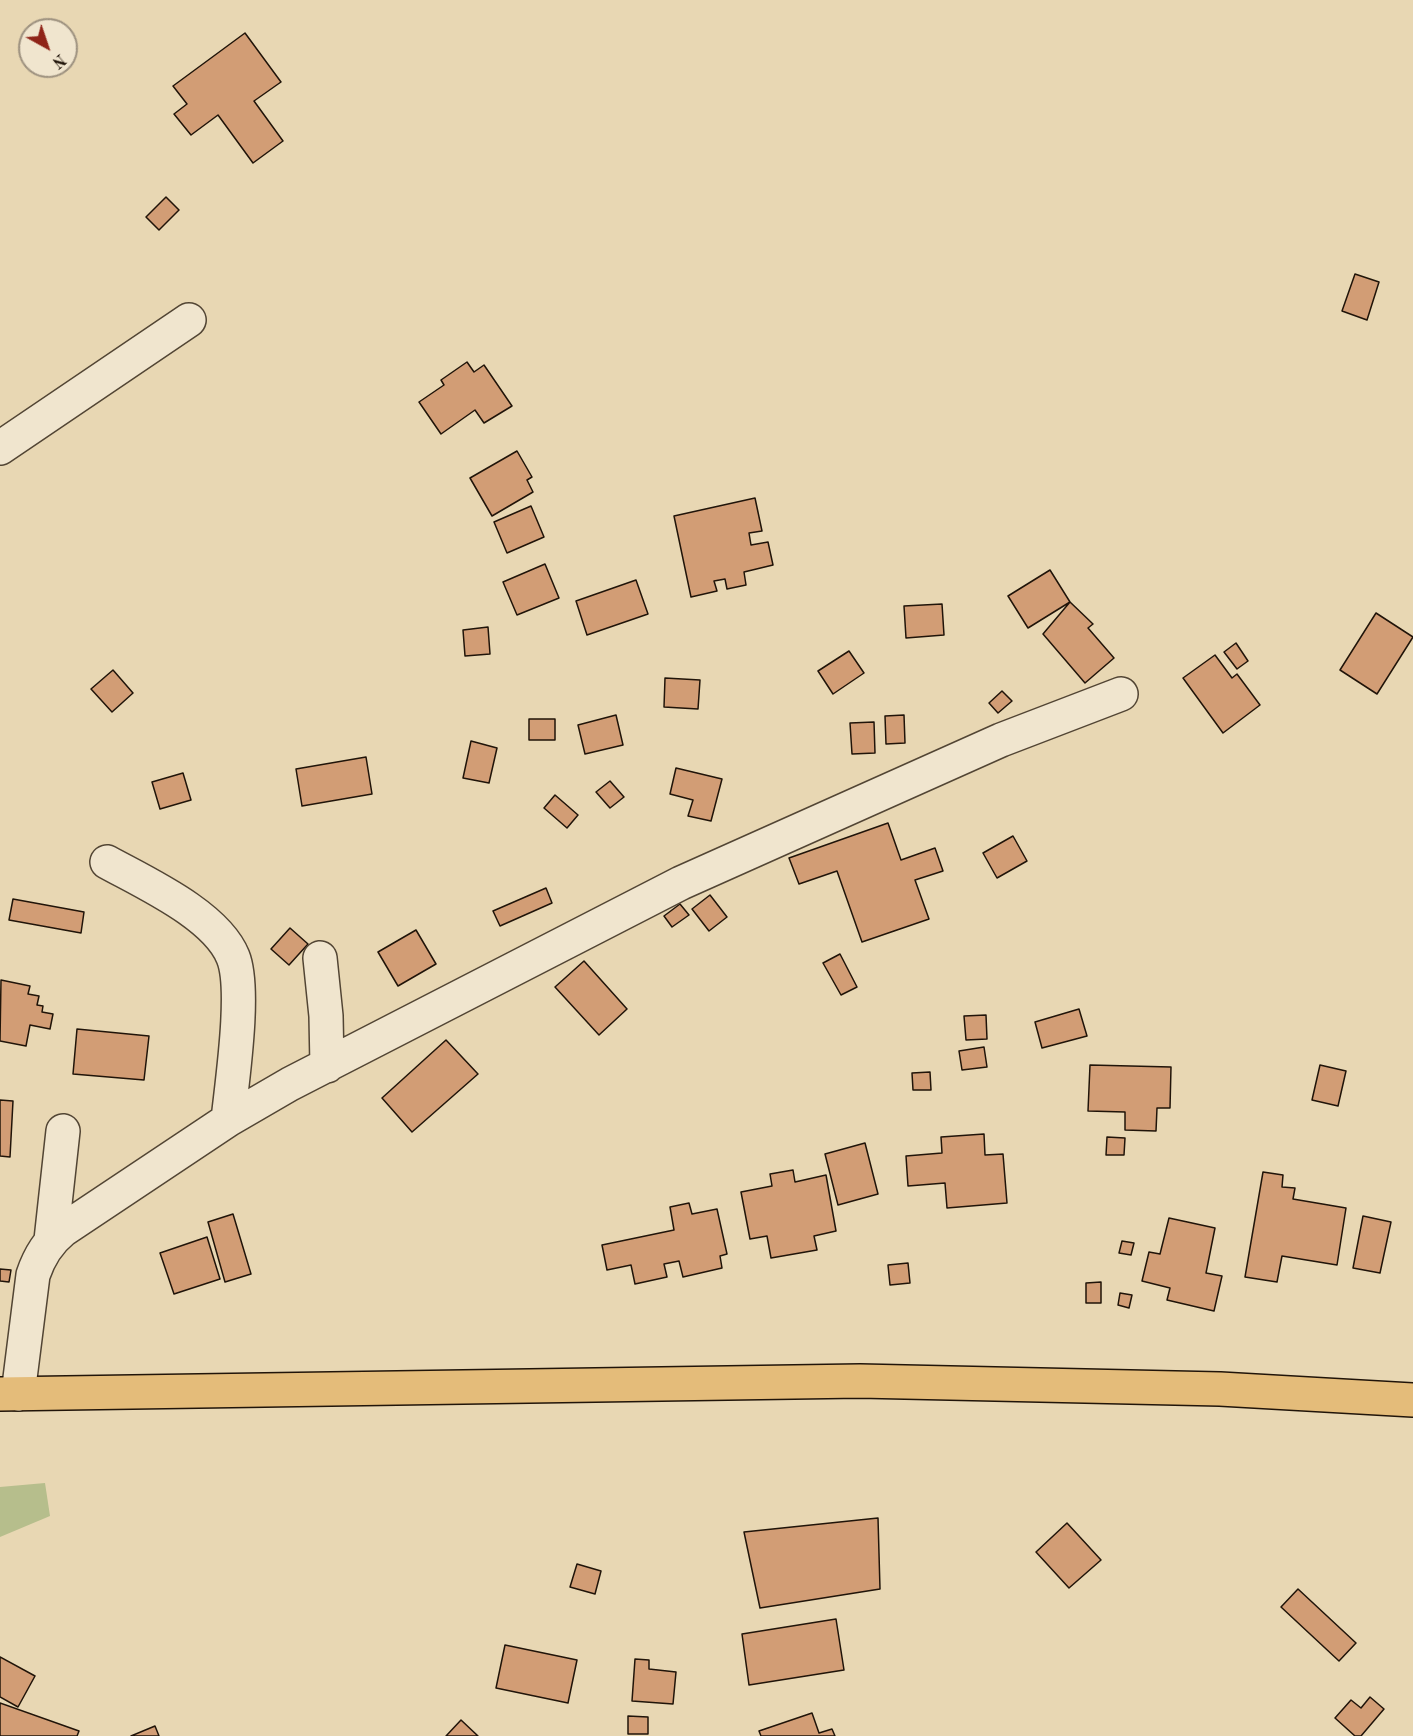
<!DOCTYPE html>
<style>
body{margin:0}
#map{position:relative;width:1413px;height:1736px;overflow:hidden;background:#e8d7b3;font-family:"Old Standard TT",serif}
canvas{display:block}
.north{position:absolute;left:18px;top:18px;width:60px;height:60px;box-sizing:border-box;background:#f0e5ce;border:2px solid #9d917f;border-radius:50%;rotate:140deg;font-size:16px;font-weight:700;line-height:24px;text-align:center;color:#201409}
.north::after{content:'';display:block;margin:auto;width:21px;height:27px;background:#8f2418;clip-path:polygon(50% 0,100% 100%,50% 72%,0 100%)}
</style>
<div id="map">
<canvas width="1413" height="1736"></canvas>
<div class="north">N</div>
</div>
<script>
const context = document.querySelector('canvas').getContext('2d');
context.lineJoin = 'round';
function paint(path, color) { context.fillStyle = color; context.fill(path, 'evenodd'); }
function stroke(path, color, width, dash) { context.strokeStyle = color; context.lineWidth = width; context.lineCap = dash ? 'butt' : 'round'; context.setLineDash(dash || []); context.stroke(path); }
paint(new Path2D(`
 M45,1483L50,1516L0,1537V1487Z`), '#b6be8c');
const building = new Path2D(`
 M245,33L281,82L254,101L283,141L253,163L218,115L191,135L174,114L187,104L173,86Z
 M166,197L179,210L159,230L146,217Z
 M1355,274L1379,282L1367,320L1342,311Z
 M467,362L474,372L484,365L512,406L484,423L475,410L441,434L419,402L444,385L441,380Z
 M517,451L532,477L527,480L533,492L492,516L470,478Z
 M755,498L762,531L749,533L751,545L768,542L773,565L744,572L746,585L727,589L725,579L714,581L717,591L691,597L674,516Z
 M531,506L544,537L507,553L494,522Z
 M545,564L559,598L517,615L503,582Z
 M1050,570L1070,602L1028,628L1008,596Z
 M636,580L648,614L587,635L576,601Z
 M1070,602L1093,624L1088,628L1114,658L1085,683L1043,634Z
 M942,604L944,635L906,638L904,606Z
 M1376,613L1413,637L1377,694L1340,670Z
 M488,627L490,654L465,656L463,630Z
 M1236,643L1248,661L1237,669L1224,652Z
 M849,651L864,673L833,694L818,671Z
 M1215,655L1232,678L1237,674L1260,705L1223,733L1183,678Z
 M113,670L133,693L112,712L91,689Z
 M665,678L700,680L698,709L664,707Z
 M1002,691L1012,701L998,713L989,703Z
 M616,715L623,745L585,754L578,725Z
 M904,715L905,743L886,744L885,716Z
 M529,719H555V740H529Z
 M874,722L875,753L852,754L850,723Z
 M471,741L497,748L489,783L463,778Z
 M366,757L372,794L302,806L296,769Z
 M676,768L722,779L711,821L688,816L693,800L670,794Z
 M183,773L191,800L160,809L152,782Z
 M610,781L624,797L610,808L596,792Z
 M555,795L578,815L567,828L544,808Z
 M888,823L901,860L935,848L943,871L915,880L929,919L862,942L837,871L799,884L789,858Z
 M1013,836L1027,861L997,878L983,853Z
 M546,888L552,903L500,926L493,911Z
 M710,895L727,917L709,931L692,909Z
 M13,899L84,912L81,933L9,920Z
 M680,904L689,915L672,927L664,916Z
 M290,928L308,944L289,965L271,949Z
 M416,930L436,964L398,986L378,952Z
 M840,954L857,987L841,995L823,963Z
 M584,961L627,1009L599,1035L555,987Z
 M1,980L30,986L28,994L39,996L37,1005L43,1006L42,1012L53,1014L50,1029L30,1025L26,1046L0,1041Z
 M1079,1009L1087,1036L1042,1048L1035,1022Z
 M986,1015L987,1039L966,1040L964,1016Z
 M77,1029L149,1036L144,1080L73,1074Z
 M446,1040L478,1074L412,1132L382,1098Z
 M984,1047L987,1067L962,1070L959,1051Z
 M1090,1065L1171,1067L1170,1108H1157L1156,1131L1125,1130V1112L1088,1111Z
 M1320,1065L1346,1071L1338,1106L1312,1100Z
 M930,1072L931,1090H913L912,1073Z
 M0,1100L13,1101L10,1157L0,1156Z
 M984,1134L985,1155L1003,1154L1007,1203L947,1208L945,1183L908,1186L906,1156L942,1153L941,1137Z
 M1107,1137L1125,1138L1124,1155H1106Z
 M865,1143L878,1194L838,1205L825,1154Z
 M793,1170L795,1182L826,1175L836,1231L814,1236L817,1250L771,1258L767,1236L750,1239L741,1192L772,1186L770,1174Z
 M1263,1172L1283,1175L1282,1187L1295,1188L1293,1199L1346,1208L1337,1265L1282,1256L1277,1282L1245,1277Z
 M689,1203L692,1214L717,1209L727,1254L720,1256L722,1268L683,1277L679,1261L664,1264L667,1277L635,1284L631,1265L607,1270L602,1245L674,1230L670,1207Z
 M233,1214L251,1274L225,1282L208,1222Z
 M1363,1216L1391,1222L1380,1273L1353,1268Z
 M1169,1218L1215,1228L1206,1273L1222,1276L1214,1311L1167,1300L1170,1288L1142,1281L1149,1252L1160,1254Z
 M207,1237L220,1279L174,1294L160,1253Z
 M1122,1241L1134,1243L1131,1255L1119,1253Z
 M908,1263L910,1283L890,1285L888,1265Z
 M0,1269L11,1270L9,1282L0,1281Z
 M1101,1282V1303H1086V1283Z
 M1120,1293L1132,1295L1129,1308L1118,1305Z
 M878,1518L880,1589L760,1608L744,1532Z
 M1067,1523L1101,1560L1069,1588L1036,1552Z
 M577,1564L601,1571L595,1594L570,1587Z
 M1298,1589L1356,1643L1339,1661L1281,1607Z
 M836,1619L844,1670L749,1685L742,1634Z
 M505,1645L577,1660L568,1703L496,1688Z
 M0,1657L35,1676L18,1707L0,1697Z
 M635,1659L649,1660V1669L676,1672L673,1704L632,1701Z
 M1370,1697L1384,1709L1361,1736H1355L1335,1718L1351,1700L1361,1708Z
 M0,1703L79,1731L77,1736H0Z
 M812,1713L819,1733L832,1729L835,1736H761L759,1731Z
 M628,1716L648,1717V1734H628Z
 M461,1720L478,1736H446Z
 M155,1726L159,1736H131Z`);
paint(building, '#d29d75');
stroke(building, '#201409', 1.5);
const minor = new Path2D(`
 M0,448L189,320
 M107,862C145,883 216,915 233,957C246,989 232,1082 228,1120
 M320,958L326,1016L327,1066
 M51,1240L63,1131
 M18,1394L33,1275C39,1257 48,1242 63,1230L228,1120L290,1084L681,883L1001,740L1121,694`);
const major = new Path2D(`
 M0,1394L860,1381L1220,1389L1413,1400`);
stroke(minor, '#524534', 36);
stroke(major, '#201409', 36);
stroke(minor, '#f0e5ce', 33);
stroke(major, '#e4bc7a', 33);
</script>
